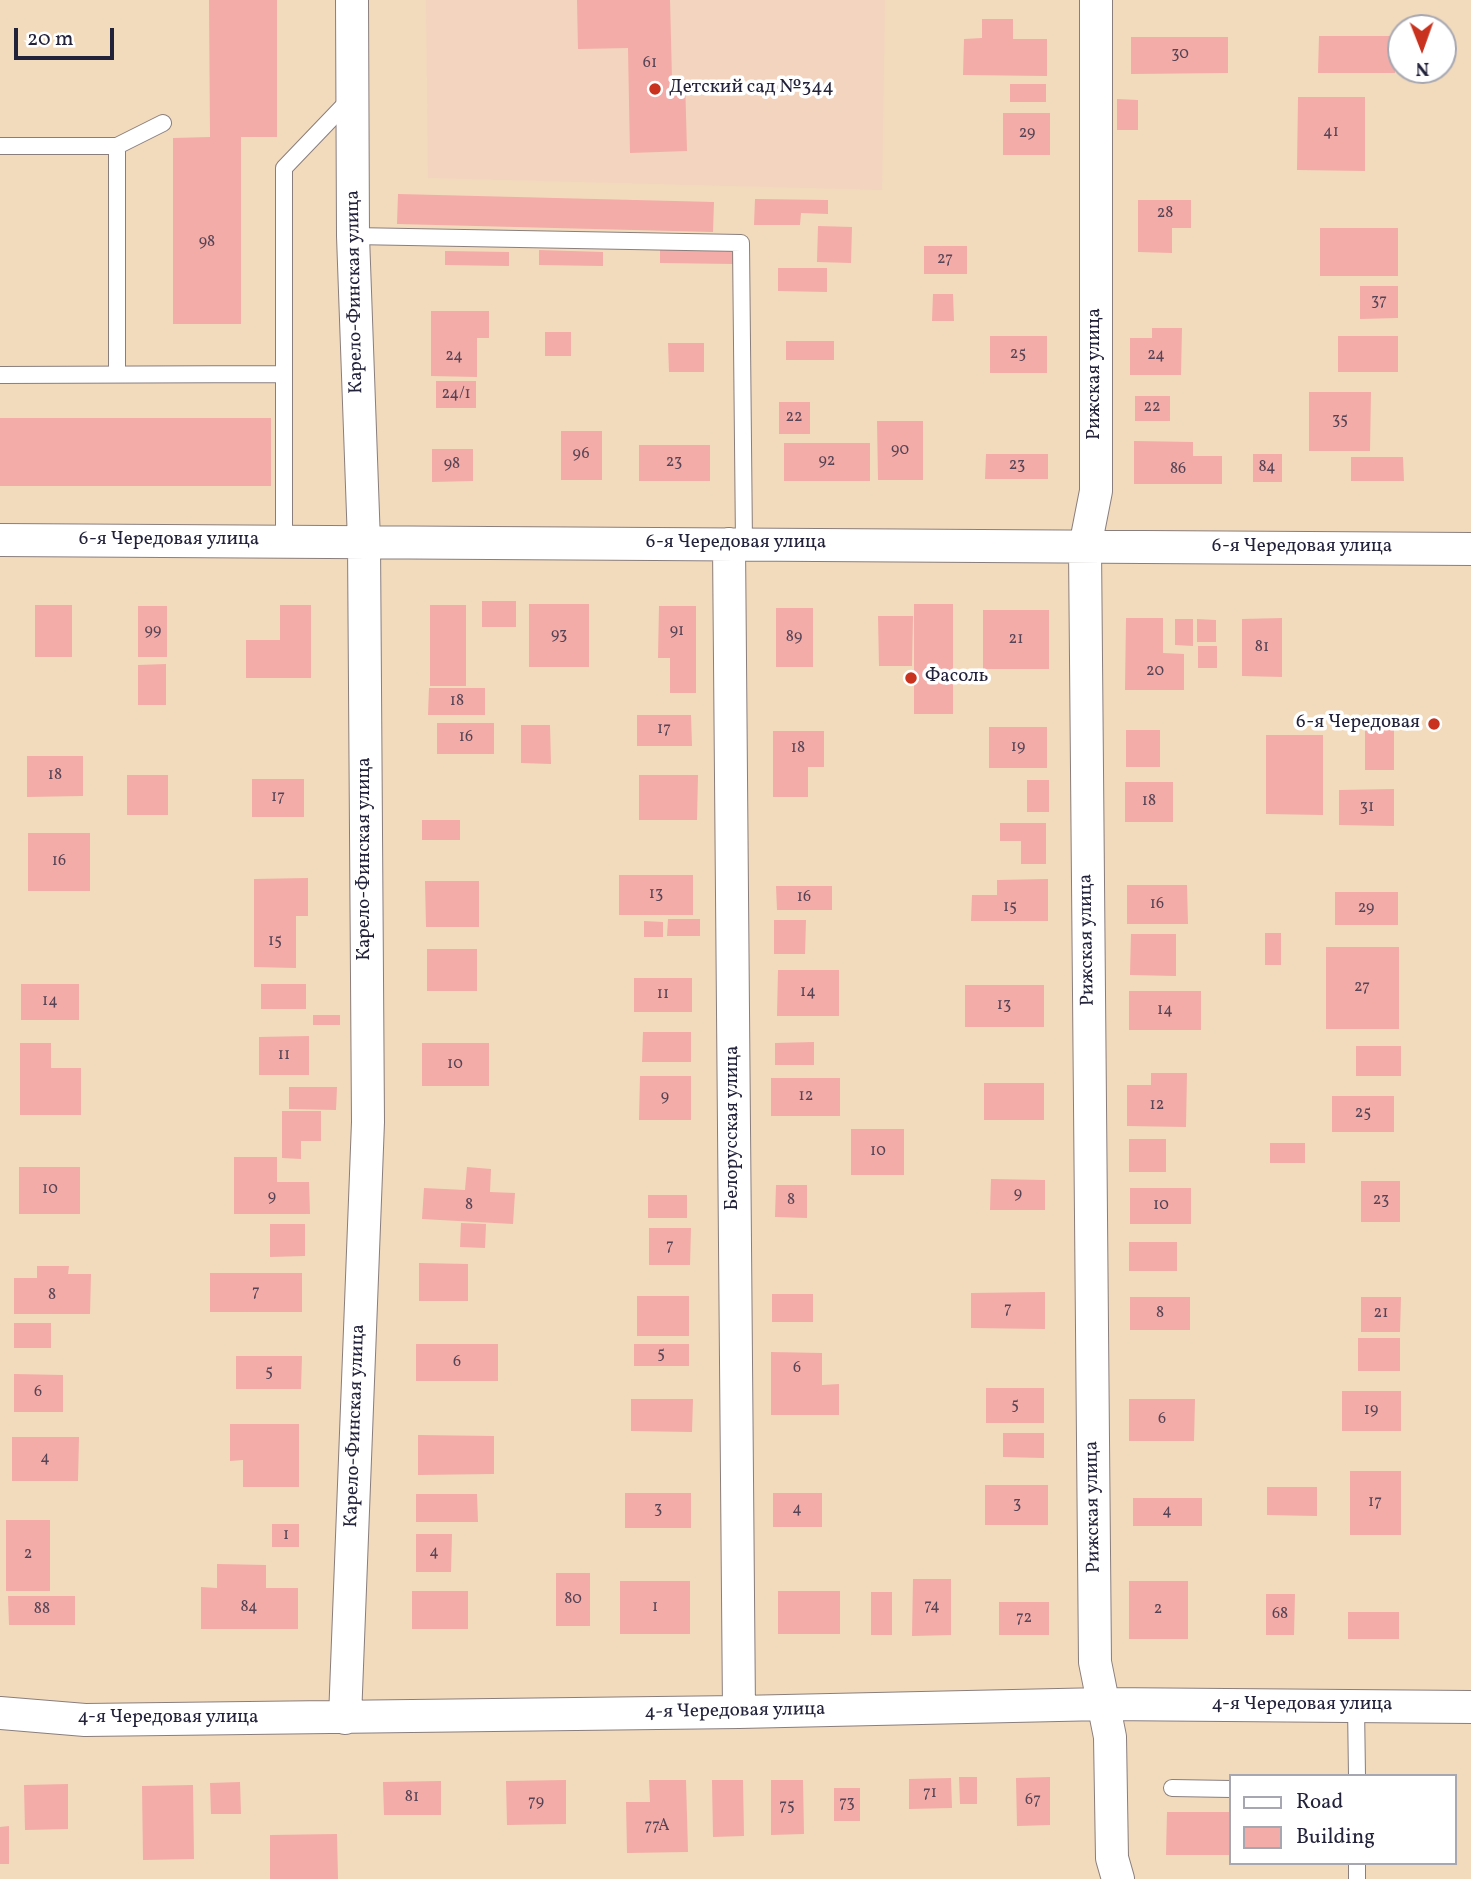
<!DOCTYPE html>
<meta charset="utf-8">
<style>
body{margin:0}
#map{position:relative;width:1471px;height:1879px;overflow:hidden;background:#f2dbbd;font-family:Vollkorn,serif}
canvas{display:block}
.legend{position:absolute;left:1229px;top:1774px;width:228px;height:91px;box-sizing:border-box;background:#fff;border:2px solid #a7a7b1;margin:0;padding:9px 12px;list-style:none;font-size:21px;color:#22223b}
.legend li{display:flex;align-items:center;gap:14px;height:35px}
.legend b{width:35px;border:2px solid #a7a7b1}
.north{position:absolute;left:1387px;top:14px;width:70px;height:70px;box-sizing:border-box;background:#fff;border:2px solid #a7a7b1;border-radius:50%;rotate:179deg;font-size:19px;font-weight:700;line-height:28px;text-align:center;color:#22223b}
.north::after{content:'';display:block;margin:auto;width:24px;height:32px;background:#c8321e;clip-path:polygon(50% 0,100% 100%,50% 72%,0 100%)}
.scale{position:absolute;left:14px;top:28px;width:100px;height:32px;box-sizing:border-box;border:4px solid #22223b;border-top:0;padding-left:9px;font-size:21px;line-height:24px;white-space:nowrap;color:#22223b;-webkit-text-stroke:5px #fff;paint-order:stroke}
</style>
<div id="map">
<canvas width="1471" height="1879"></canvas>
<ul class="legend">
<li><b style="height:9px;background:#fff"></b>Road</li>
<li><b style="height:19px;background:#f3aca7"></b>Building</li>
</ul>
<div class="north">N</div>
<div class="scale">20 m</div>
</div>
<script>
const context = document.querySelector('canvas').getContext('2d');
context.lineJoin = 'round';
function paint(path, color) { context.fillStyle = color; context.fill(path, 'evenodd'); }
function stroke(path, color, width, dash) { context.strokeStyle = color; context.lineWidth = width; context.lineCap = dash ? 'butt' : 'round'; context.setLineDash(dash || []); context.stroke(path); }
function drawText(font, color, halo, rows, align = 'center') {
  context.font = font + ' Vollkorn,serif'; context.lineWidth = 7; context.setLineDash([]); context.textBaseline = 'middle'; context.strokeStyle = halo; context.fillStyle = color; for (const [text, x, y, turn = 0] of rows) {
    context.save(); context.translate(x, y); context.rotate((+turn || 0) * Math.PI / 180); context.textAlign = isNaN(turn) ? turn : align; if (halo) context.strokeText(text, 0, 0); context.fillText(text, 0, 0); context.restore();
  }
}
paint(new Path2D(`
 M426,0H885L882,190L428,178Z`), '#f3d4be');
paint(new Path2D(`
 M209,0H277V137H241V324H173V138L210,137Z
 M577,0H670L672,79H685L687,151L630,153L628,48L578,49Z
 M982,19H1013V39H1047V76L963,75L964,39L982,38Z
 M1319,36H1396L1395,73H1318Z
 M1131,37H1228V73L1131,74Z
 M1010,84H1046V102H1010Z
 M1298,97H1365V171L1297,170Z
 M1117,99L1138,100V130H1117Z
 M1003,113H1050V155H1003Z
 M398,194L714,202L713,232L397,224Z
 M755,199L828,200V214L801,213L800,225H754Z
 M1138,200H1191V228H1172V253L1138,252Z
 M818,226L852,227L851,263L817,262Z
 M1320,228H1398V276H1320Z
 M924,246H967V274H924Z
 M660,249L734,251V264L660,263Z
 M539,250L603,252V266L539,265Z
 M445,251L509,252V266L445,265Z
 M778,268H827V292L778,291Z
 M1360,286H1398V318L1360,319Z
 M933,294H953L954,321H932Z
 M431,311H489V338H477V377L431,376Z
 M1152,328H1182L1181,375H1130V338H1152Z
 M545,332H571V356H545Z
 M990,336H1047V373H990Z
 M1338,336H1398V372H1338Z
 M786,341H834V360H786Z
 M668,343H704V372H669Z
 M436,381H476V408H436Z
 M1309,392H1371L1370,451H1309Z
 M1135,396H1170V421H1135Z
 M779,402H810V434H779Z
 M0,418H271V486H0Z
 M877,421H923V480H878Z
 M561,431H602V480H561Z
 M1134,441L1193,442V456H1222V484H1134Z
 M784,443H870V481H784Z
 M639,445H710V481H639Z
 M432,449H473V481L432,482Z
 M986,454H1048V479H985Z
 M1253,454H1282V482H1253Z
 M1351,457H1403L1404,481H1351Z
 M482,601H516V627H482Z
 M529,604H589V667H529Z
 M914,604H953V714H914Z
 M35,605H72V657H35Z
 M280,605H311V678H246V640H280Z
 M430,605H466V686H430Z
 M138,606H167V657H138Z
 M659,606H696V693H670V658H658Z
 M776,608H813V667H776Z
 M983,610H1049V669H983Z
 M878,616H913L912,666H879Z
 M1126,618H1163V653L1184,654V690H1125Z
 M1282,618V677L1242,676V619Z
 M1175,619H1193V646L1175,645Z
 M1197,619L1216,620V642H1197Z
 M1198,646H1217V668H1198Z
 M166,664V705H138V665Z
 M429,688H485V715H428Z
 M637,715H691L692,746H637Z
 M437,723H494V754H437Z
 M521,725H550L551,764L521,763Z
 M989,727H1047V768H989Z
 M1394,729V770H1365V730Z
 M1126,730H1160V767H1126Z
 M773,731H824V767H808V797H773Z
 M1266,735H1323V815L1266,814Z
 M27,756H83V796L27,797Z
 M127,775H168V815H127Z
 M639,775H698L697,820H639Z
 M252,779H304V817H252Z
 M1027,780H1049V812H1027Z
 M1125,782H1173V822H1125Z
 M1394,789V826L1339,825V790Z
 M422,820H460V840H422Z
 M1000,823H1046V864H1021V841H1000Z
 M28,833H90V891H28Z
 M619,875H693V915H619Z
 M308,878V916H296V968L254,967V879Z
 M1048,879V921H971L972,895H997V880Z
 M425,881H479V927H426Z
 M1127,885H1187L1188,924H1127Z
 M776,886H832V910H777Z
 M1335,892H1398V925H1335Z
 M668,919H700V936H667Z
 M774,920H806L805,954H774Z
 M644,921L663,922V937H644Z
 M1265,933H1281V965H1265Z
 M1131,934H1176V976L1130,975Z
 M1326,947H1399V1029H1326Z
 M427,949H477V991H427Z
 M778,970H839V1016H777Z
 M634,978H692V1012H634Z
 M21,984H79V1020H21Z
 M261,984H306V1009H261Z
 M965,985H1044V1027H965Z
 M1129,991H1201V1030H1129Z
 M313,1015H340V1025H313Z
 M643,1032H691V1062H642Z
 M309,1036V1075H259V1037Z
 M814,1042V1065H775V1043Z
 M20,1043H51V1068H81V1115H20Z
 M422,1043H489V1086H422Z
 M1356,1046H1401V1076H1356Z
 M1151,1073H1187L1186,1127L1127,1126V1085H1151Z
 M640,1076H691V1120H639Z
 M771,1078H840V1116H771Z
 M984,1083H1044V1120H984Z
 M289,1087H337L336,1110L289,1109Z
 M1332,1096H1394V1132H1332Z
 M282,1111H321V1141H301V1159L282,1158Z
 M851,1129H904V1175H851Z
 M1129,1139H1166V1172H1129Z
 M1270,1143H1305V1163H1270Z
 M234,1157H277V1182H309L310,1214H234Z
 M19,1167H80V1214H19Z
 M467,1167L491,1169L490,1192L515,1193L513,1224L422,1219L424,1188L465,1190Z
 M991,1179L1045,1180V1210H990Z
 M1361,1181H1400V1222H1361Z
 M776,1185H807V1218L775,1217Z
 M1130,1188H1191V1224H1130Z
 M648,1195H687V1218H648Z
 M461,1223L486,1224L485,1248L460,1247Z
 M270,1224H305V1256L270,1257Z
 M649,1228H691L690,1265H649Z
 M1129,1242H1177V1271H1129Z
 M419,1263L468,1264V1301H419Z
 M37,1266H69L68,1274H91L90,1314H14V1278H37Z
 M210,1273H302V1312H210Z
 M1045,1292V1329L971,1328V1293Z
 M772,1294H813V1322H772Z
 M637,1296H689V1336H637Z
 M1130,1297H1190V1330H1130Z
 M1361,1297H1401L1400,1332H1361Z
 M14,1323H51V1348H14Z
 M1358,1338H1400V1371H1358Z
 M416,1344H498V1381H416Z
 M634,1344H689V1366H634Z
 M771,1352L822,1353V1385L839,1384V1415H771Z
 M236,1356H302L301,1389H236Z
 M14,1374L63,1375V1412H14Z
 M986,1388H1044V1423H986Z
 M1342,1391H1401V1431H1342Z
 M631,1399H693L692,1432L631,1431Z
 M1129,1399H1195L1194,1441H1129Z
 M230,1424H299V1487H243V1460L230,1461Z
 M1003,1433H1044V1458L1003,1457Z
 M418,1435L494,1436V1474L418,1475Z
 M12,1437H79L78,1481H12Z
 M1350,1471H1401V1535H1350Z
 M985,1485H1048V1525H985Z
 M1267,1487H1317V1516L1267,1515Z
 M625,1493H691V1528H625Z
 M773,1493H822V1527H773Z
 M416,1494H477L478,1522H416Z
 M1133,1498H1202V1526H1133Z
 M6,1520H50V1591H6Z
 M272,1524H299V1547H272Z
 M416,1534H452L451,1572H416Z
 M217,1564L266,1565V1588H298V1629H201V1587L217,1588Z
 M556,1573H590V1626H556Z
 M913,1579H951V1635L912,1636Z
 M620,1581H690V1634H620Z
 M1129,1581H1188V1639H1129Z
 M412,1591H468V1629H412Z
 M778,1591H840V1634H778Z
 M871,1592H892V1635H871Z
 M1266,1594H1295L1294,1635H1266Z
 M8,1596H75V1625H9Z
 M999,1602H1049V1635H999Z
 M1348,1612H1399V1639H1348Z
 M959,1777H977V1804H960Z
 M1050,1777V1825L1017,1826L1016,1778Z
 M951,1778L952,1808L909,1809V1779Z
 M566,1780V1824L507,1825L506,1781Z
 M649,1780H686L688,1852L627,1853L626,1802H650Z
 M712,1780H743L744,1836L713,1837Z
 M771,1780H803L804,1834L771,1835Z
 M441,1781V1815H384L383,1782Z
 M240,1782L241,1814H211L210,1783Z
 M68,1784V1829L25,1830L24,1785Z
 M193,1785L194,1859L143,1860L142,1786Z
 M834,1788H860V1821H834Z
 M1167,1812H1231V1855H1166Z
 M9,1826V1864H0V1827Z
 M337,1834L338,1879H270V1835Z`), '#f3aca7');
const service = new Path2D(`
 M0,146H117V374
 M117,146L163,123
 M353,236L741,243L744,544
 M0,375L284,374
 M284,541V168L351,98
 M1356,1706L1357,1776
 M1172,1788L1231,1789
 M1357,1863V1879`);
const minor = new Path2D(`
 M1096,0V491L1085,547L1095,1662L1110,1737L1112,1858L1118,1879
 M0,540L1471,549
 M729,544L739,1712
 M0,1713L85,1720L739,1712L1104,1704L1471,1707
 M345,1718L368,1122L364,542L353,236L352,0`);
stroke(service, '#8a7e7c', 18);
stroke(minor, '#8a7e7c', 34);
stroke(service, '#fff', 16);
stroke(minor, '#fff', 32);
for (const [x, y, r, color] of [
 [655,89,7,"#c8321e"],
 [911,678,7,"#c8321e"],
 [1434,724,7,"#c8321e"]
]) { const dot = new Path2D(); dot.arc(x, y, r, 0, 2 * Math.PI); context.fillStyle = color; context.fill(dot); stroke(dot, '#fff', 2.5); }
drawText('16px', '#564456', null, [
 ["30",1180,55],
 ["61",650,64],
 ["41",1331,133],
 ["29",1027,134],
 ["28",1165,214],
 ["98",207,243],
 ["27",945,260],
 ["37",1379,302],
 ["25",1018,355],
 ["24",1156,356],
 ["24",454,357],
 ["24/1",456,395],
 ["22",1152,408],
 ["22",794,418],
 ["35",1340,421],
 ["90",900,451],
 ["96",581,455],
 ["92",827,462],
 ["23",674,463],
 ["98",452,465],
 ["23",1017,466],
 ["84",1267,468],
 ["86",1178,470],
 ["99",153,632],
 ["91",677,632],
 ["93",559,636],
 ["89",794,638],
 ["21",1016,640],
 ["81",1262,648],
 ["20",1155,672],
 ["18",457,702],
 ["17",664,730],
 ["16",466,738],
 ["19",1018,748],
 ["18",798,749],
 ["18",55,776],
 ["17",278,798],
 ["18",1149,802],
 ["31",1367,808],
 ["16",59,862],
 ["13",656,895],
 ["16",804,898],
 ["16",1157,905],
 ["15",1010,908],
 ["29",1366,909],
 ["15",275,942],
 ["27",1362,988],
 ["14",808,993],
 ["11",663,995],
 ["14",50,1002],
 ["13",1004,1006],
 ["14",1165,1011],
 ["11",284,1056],
 ["10",455,1065],
 ["12",806,1097],
 ["9",665,1098],
 ["12",1157,1106],
 ["25",1363,1114],
 ["10",878,1152],
 ["10",50,1190],
 ["9",1018,1195],
 ["9",272,1198],
 ["8",791,1201],
 ["23",1381,1201],
 ["8",469,1206],
 ["10",1161,1206],
 ["7",670,1247],
 ["7",256,1293],
 ["8",52,1296],
 ["7",1008,1310],
 ["8",1160,1314],
 ["21",1381,1314],
 ["5",661,1355],
 ["6",457,1363],
 ["6",797,1369],
 ["5",269,1373],
 ["6",38,1393],
 ["5",1015,1406],
 ["19",1371,1411],
 ["6",1162,1420],
 ["4",45,1459],
 ["17",1375,1503],
 ["3",1017,1505],
 ["3",658,1510],
 ["4",797,1510],
 ["4",1167,1512],
 ["1",286,1536],
 ["4",434,1553],
 ["2",28,1555],
 ["80",573,1600],
 ["74",932,1607],
 ["84",249,1608],
 ["1",655,1608],
 ["88",42,1610],
 ["2",1158,1610],
 ["68",1280,1615],
 ["72",1024,1619],
 ["71",930,1794],
 ["81",412,1798],
 ["67",1033,1801],
 ["79",536,1803],
 ["73",847,1804],
 ["75",787,1807],
 ["77А",657,1827]
]);
drawText('19px', '#22223b', '#fff', [
 ["Детский сад №344",669,89],
 ["Фасоль",925,678],
 ["6-я Чередовая",1420,724,"right"]
], 'left');
drawText('19px', '#22223b', '#fff', [
 ["Карело-Финская улица",356,292,-91],
 ["Рижская улица",1096,374,-90],
 ["6-я Чередовая улица",169,541],
 ["6-я Чередовая улица",736,544],
 ["6-я Чередовая улица",1302,548],
 ["Карело-Финская улица",366,859,-90],
 ["Рижская улица",1088,940,-91],
 ["Белорусская улица",734,1128,-90],
 ["Карело-Финская улица",356,1426,-88],
 ["Рижская улица",1094,1507,-91],
 ["4-я Чередовая улица",1302,1706],
 ["4-я Чередовая улица",735,1712,-1],
 ["4-я Чередовая улица",168,1719]
]);
</script>
